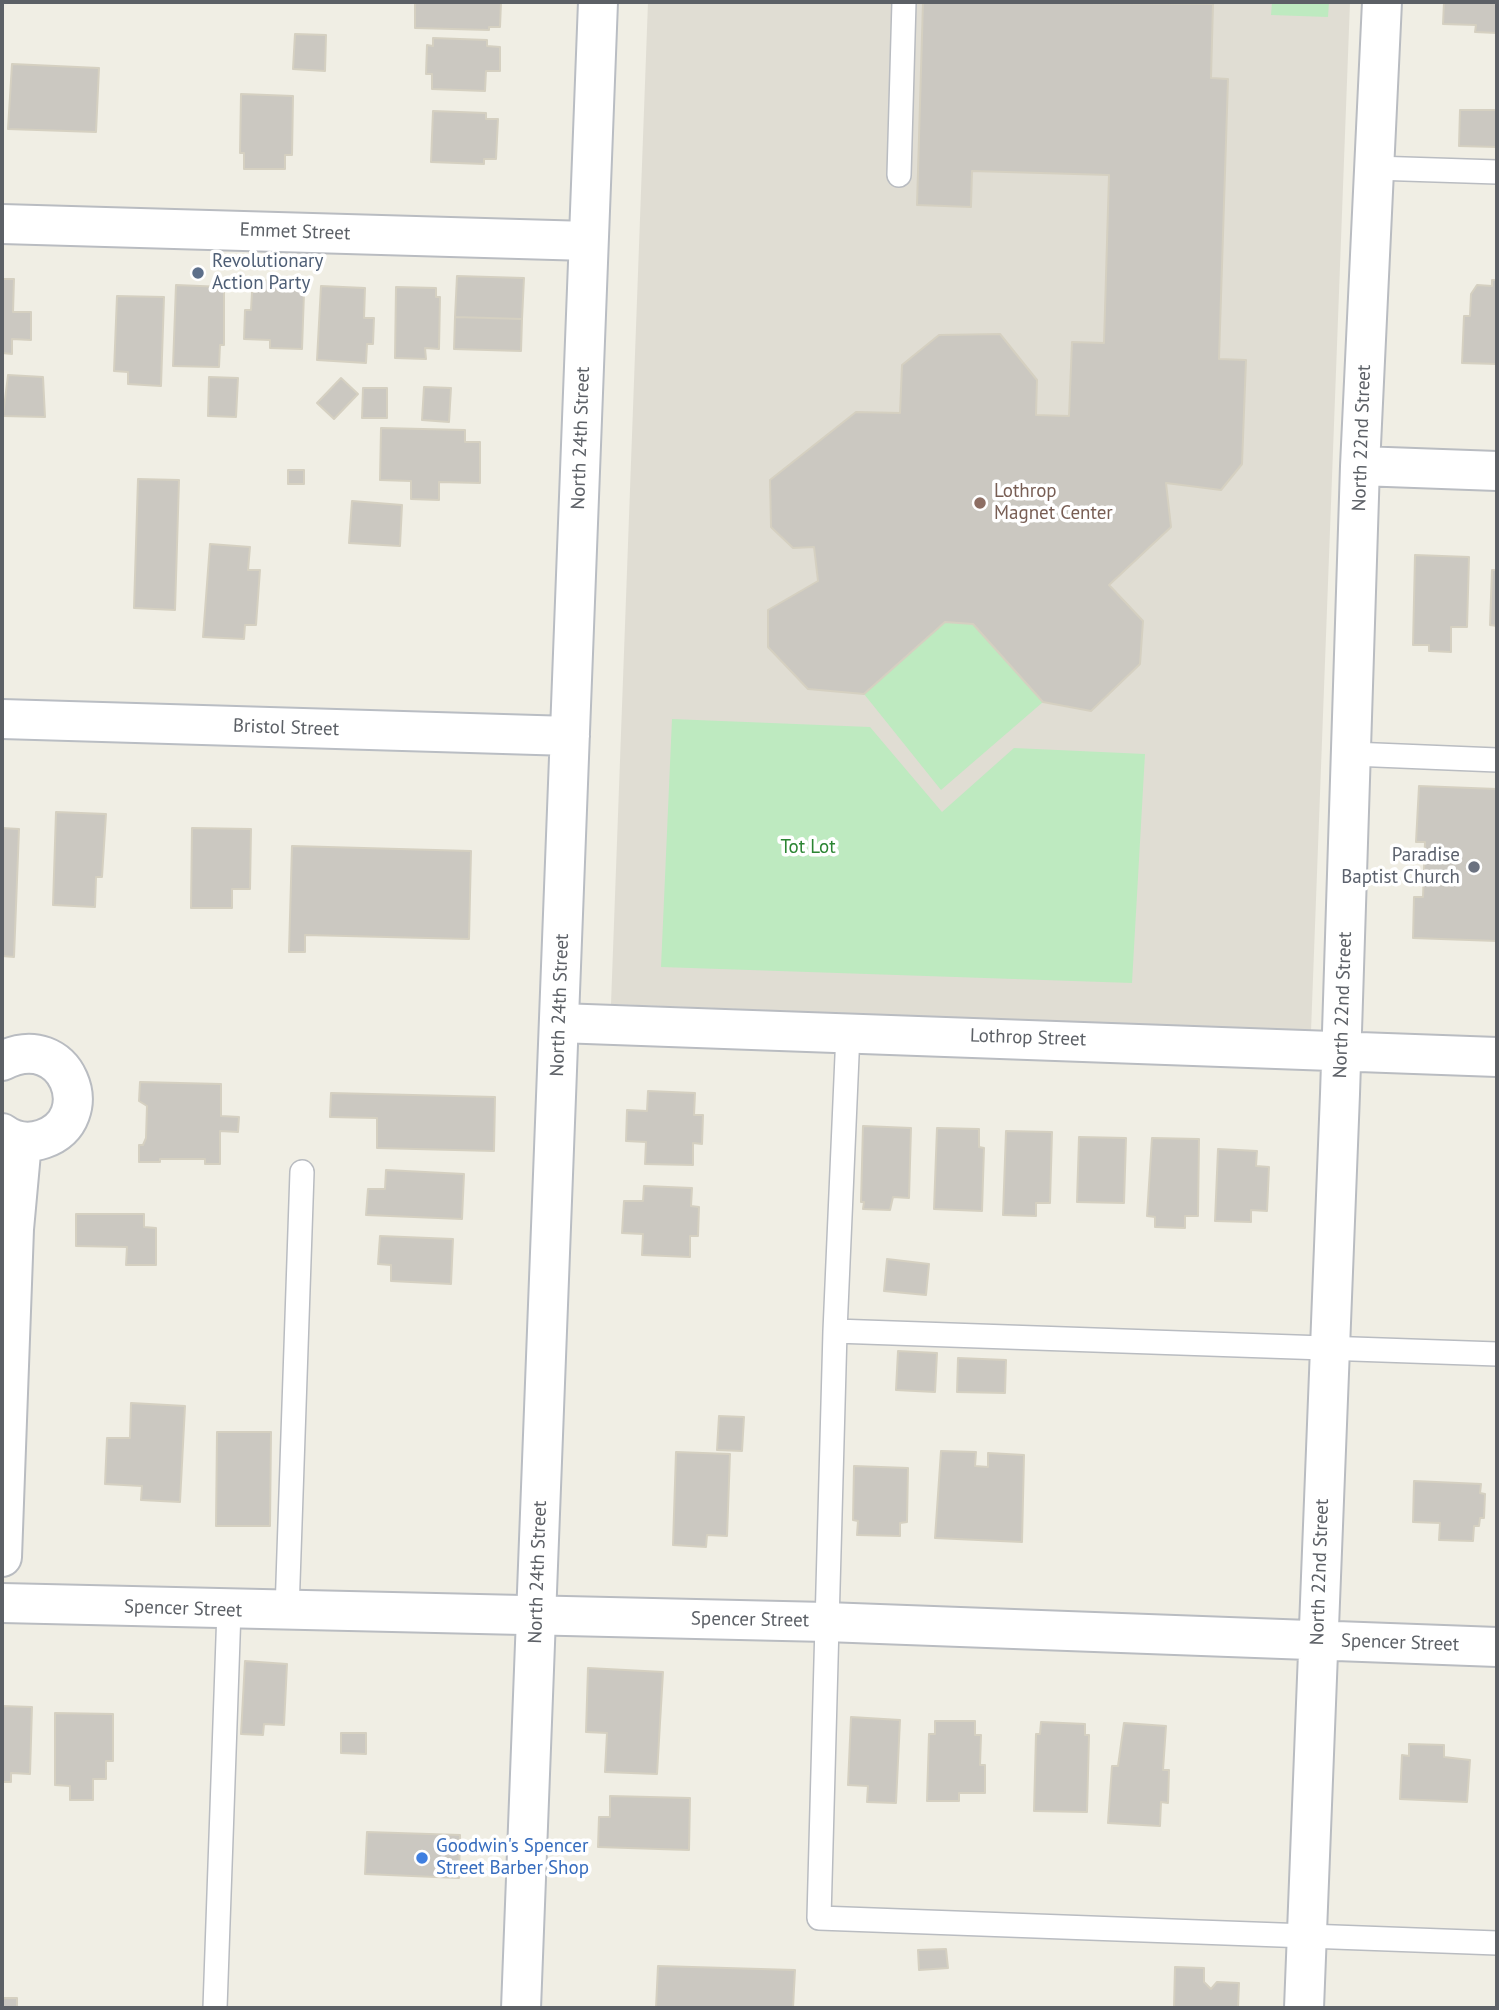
<!DOCTYPE html>
<style>
body{margin:0}
#map{position:relative;width:1499px;height:2010px;overflow:hidden;background:#f0eee4;font-family:"PT Sans",sans-serif}
canvas{display:block}
.frame{position:absolute;inset:0;border:4px solid #5c6066;pointer-events:none}
</style>
<div id="map">
<canvas width="1499" height="2010"></canvas>
<div class="frame"></div>
</div>
<script>
const context = document.querySelector('canvas').getContext('2d');
context.lineJoin = 'round';
function paint(path, color) { context.fillStyle = color; context.fill(path, 'evenodd'); }
function stroke(path, color, width, dash) { context.strokeStyle = color; context.lineWidth = width; context.lineCap = dash ? 'butt' : 'round'; context.setLineDash(dash || []); context.stroke(path); }
function drawText(font, color, halo, rows, align = 'center') {
  context.font = font + ' "PT Sans",sans-serif'; context.lineWidth = 7; context.setLineDash([]); context.textBaseline = 'middle'; context.strokeStyle = halo; context.fillStyle = color; for (const [text, x, y, turn = 0] of rows) {
    context.save(); context.translate(x, y); context.rotate((+turn || 0) * Math.PI / 180); context.textAlign = isNaN(turn) ? turn : align; if (halo) context.strokeText(text, 0, 0); context.fillText(text, 0, 0); context.restore();
  }
}
paint(new Path2D(`
 M648,2H1350L1311,1031L611,1004Z`), '#e0ddd3');
paint(new Path2D(`
 M1272,2H1329L1328,17L1271,15Z
 M945,622L973,624L1043,702L941,790L864,694Z
 M672,719L870,727L942,812L1014,748L1145,754L1132,983L661,967Z`), '#beeac0');
const building = new Path2D(`
 M415,2H501L500,27H489V30L415,28Z
 M923,2L1213,4L1211,78L1228,79L1219,359L1246,360L1242,464L1221,490L1166,483L1171,527L1109,585L1143,621L1140,664L1091,711L1043,702L973,624L945,622L864,694L808,689L768,647V610L818,581L814,547L793,548L771,527L770,480L856,412L900,413L902,365L939,335L1000,334L1037,380L1036,415L1069,416L1072,342L1104,343L1109,175L972,171L971,207L917,205Z
 M1444,2H1497V33L1475,32L1476,25L1443,24Z
 M295,34L326,35L325,71L293,69Z
 M433,38L487,40V46L500,47V71H486L485,91L432,89V74H426L427,45L433,46Z
 M12,64L99,68L96,132L8,129Z
 M241,94L293,96L292,155H285V169H244V153H240Z
 M1460,110H1497V147L1459,146Z
 M433,111L486,113V119H498L496,159H484V164L431,162Z
 M457,276L524,278L522,319L455,317Z
 M2,279H14L13,312H31V340L12,339V354L2,353Z
 M257,280L300,282V293H304L302,349L270,348V340L244,339L245,310H251L252,292H256Z
 M1492,280H1497V364L1462,363L1464,316H1470L1471,294L1477,285L1492,286Z
 M176,285L224,287V345H220L219,367L173,366Z
 M321,286L365,288L364,318H374L373,344H367L366,363L317,360Z
 M396,287L436,288V297H440L439,349L425,348L426,359L395,358Z
 M117,296L164,297L161,386L128,384V372L114,371Z
 M455,317L522,319L521,351L454,349Z
 M8,375L43,377L45,417L3,416Z
 M209,377L238,378L236,417L208,416Z
 M341,378L358,394L334,419L317,403Z
 M424,387L451,388L449,422L422,420Z
 M363,388H387V418H362Z
 M381,428L465,430V442H480V483L439,482V500L411,499V481L380,480Z
 M288,470H304V484H288Z
 M138,479L179,480L175,610L134,608Z
 M352,501L402,505L400,546L349,543Z
 M210,544L250,547L248,570H260L256,625H245L244,639L203,637Z
 M1415,555L1469,557L1467,627H1451V652L1429,651V645H1413Z
 M1492,570H1497V626L1490,625Z
 M1419,786L1497,789V941L1413,938L1414,897H1423L1425,842H1416Z
 M56,812L106,814L102,877H96L95,907L53,905Z
 M2,828L19,829L14,957L2,956Z
 M192,828L251,829L250,889H232V908H191Z
 M292,846L471,851L469,939L305,935V952H289Z
 M140,1082L221,1084V1116L239,1117L238,1132L220,1131V1164H205V1159H160V1162H139V1145H143L146,1138L147,1106L139,1101Z
 M648,1091L695,1093L694,1115H703L702,1144L693,1143V1165L645,1164L646,1142L626,1141L627,1110L647,1111Z
 M331,1093L495,1097L494,1151L377,1148V1118L330,1117Z
 M863,1126L911,1128L909,1198L893,1197L890,1210L863,1209L864,1202H861Z
 M937,1128L979,1129V1147L984,1148L982,1211L934,1209Z
 M1006,1131L1052,1132L1050,1203H1036V1216L1003,1215Z
 M1079,1137L1126,1138L1124,1203L1077,1202Z
 M1152,1138L1199,1139L1198,1216H1185V1228L1155,1227V1217L1147,1216Z
 M1218,1149L1257,1151L1256,1166L1269,1167L1267,1211L1251,1210V1222L1215,1221Z
 M386,1170L464,1174L462,1219L366,1215L368,1189H385Z
 M644,1186L692,1188L691,1206L699,1207L698,1236H690V1257L642,1255L643,1234L622,1233L624,1201H643Z
 M76,1214H144V1227L156,1228V1265H126L127,1247L76,1246Z
 M380,1236L453,1239L451,1284L391,1281V1265L378,1264Z
 M887,1259L929,1264L926,1295L884,1291Z
 M898,1351L937,1353L935,1392L896,1390Z
 M958,1358L1006,1360L1005,1393L957,1392Z
 M131,1403L185,1406L180,1502L141,1500L142,1486L105,1484L107,1438H130Z
 M719,1416L744,1417L742,1451L717,1450Z
 M217,1432H271L270,1526H216Z
 M941,1451L976,1452L975,1466L988,1467V1453L1024,1455L1022,1542L935,1538Z
 M676,1452L730,1454L727,1536L707,1535L706,1547L673,1545Z
 M854,1466L908,1468L907,1522L900,1523V1536L857,1535L858,1521L853,1520Z
 M1414,1481L1481,1484L1480,1493L1485,1494L1484,1518H1480L1479,1526H1474L1473,1541L1439,1540L1440,1523L1413,1522Z
 M245,1661L287,1664L284,1725L264,1724L263,1735L241,1734Z
 M588,1668L663,1672L657,1774L605,1772L607,1733L586,1732Z
 M2,1706L32,1707L30,1774L11,1773V1782H2Z
 M55,1713L113,1714V1761H106V1779H93V1800H70V1786L55,1785Z
 M851,1717L900,1720L896,1803L867,1802L868,1786L848,1785Z
 M935,1721H975V1735H981L980,1765H985V1793H959V1801H927L929,1734H935Z
 M1041,1722L1085,1724V1735H1089L1087,1812L1034,1811L1036,1734H1040Z
 M1124,1723L1166,1726L1163,1770H1169L1168,1803L1161,1802L1160,1826L1108,1823L1112,1766H1118Z
 M341,1733H366V1754L341,1753Z
 M1409,1744L1444,1745V1757L1470,1760L1467,1802L1400,1799L1402,1755L1409,1756Z
 M610,1796L690,1798L689,1850L598,1847L599,1817H610Z
 M367,1832L460,1835L459,1878L365,1874Z
 M946,1949L948,1968L919,1970L918,1950Z
 M658,1966L795,1970L793,2008H656Z
 M1175,1967L1204,1968V1982L1211,1989L1217,1982L1239,1983L1238,2008H1174Z
 M2,1998H17V2008H2Z`);
paint(building, '#cbc8c1');
stroke(building, '#d5d0c1', 2);
const lane = new Path2D(`
 M1374,168L1497,172
 M899,175L904,2
 M1352,754L1497,760
 M848,1033L835,1331L819,1918L1497,1943
 M835,1331L1497,1354
 M287,1611L302,1172
 M215,2008L229,1610`);
const street = new Path2D(`
 M2,224L588,241
 M1360,466L1497,471
 M559,1023L1497,1057
 M2,1061C67,1028 101,1119 43,1139C28,1144 14,1142 2,1133
 M2,1557L14,1229L22,1142
 M2,1603L826,1622L1497,1647
 M1304,2008L1340,1094L1360,466L1382,2`);
const secondary = new Path2D(`
 M2,719L570,736
 M521,2008L598,2`);
stroke(lane, '#b9bcc1', 26);
stroke(street, '#b9bcc1', 42);
stroke(secondary, '#b9bdc3', 42);
stroke(lane, '#fff', 23);
stroke(street, '#fff', 38);
stroke(secondary, '#fff', 38);
for (const [x, y, r, color] of [
 [198,273,7,"#5c6f8a"],
 [980,503,7,"#8d6e63"],
 [1474,867,7,"#6b7280"],
 [422,1858,7,"#3f7fe0"]
]) { const dot = new Path2D(); dot.arc(x, y, r, 0, 2 * Math.PI); context.fillStyle = color; context.fill(dot); stroke(dot, '#fff', 2.5); }
drawText('19px', '#5c6066', '#fff', [
 ["Emmet Street",295,232,2],
 ["North 24th Street",581,438,-88],
 ["North 22nd Street",1362,438,-88],
 ["Bristol Street",286,728,2],
 ["North 24th Street",560,1005,-88],
 ["North 22nd Street",1343,1005,-88],
 ["Lothrop Street",1028,1038,2],
 ["North 24th Street",538,1572,-88],
 ["North 22nd Street",1320,1572,-88],
 ["Spencer Street",183,1609,2],
 ["Spencer Street",750,1620,1],
 ["Spencer Street",1400,1643,2]
]);
drawText('19px', '#4e5e75', '#fff', [
 ["Revolutionary",212,262],
 ["Action Party",212,284]
], 'left');
drawText('19px', '#785e54', '#fff', [
 ["Lothrop",994,492],
 ["Magnet Center",994,514]
], 'left');
drawText('19px', '#2c8533', '#fff', [
 ["Tot Lot",808,848]
]);
drawText('19px', '#5b616d', '#fff', [
 ["Paradise",1460,856],
 ["Baptist Church",1460,878]
], 'right');
drawText('19px', '#366cbe', '#fff', [
 ["Goodwin's Spencer",436,1847],
 ["Street Barber Shop",436,1869]
], 'left');
</script>
